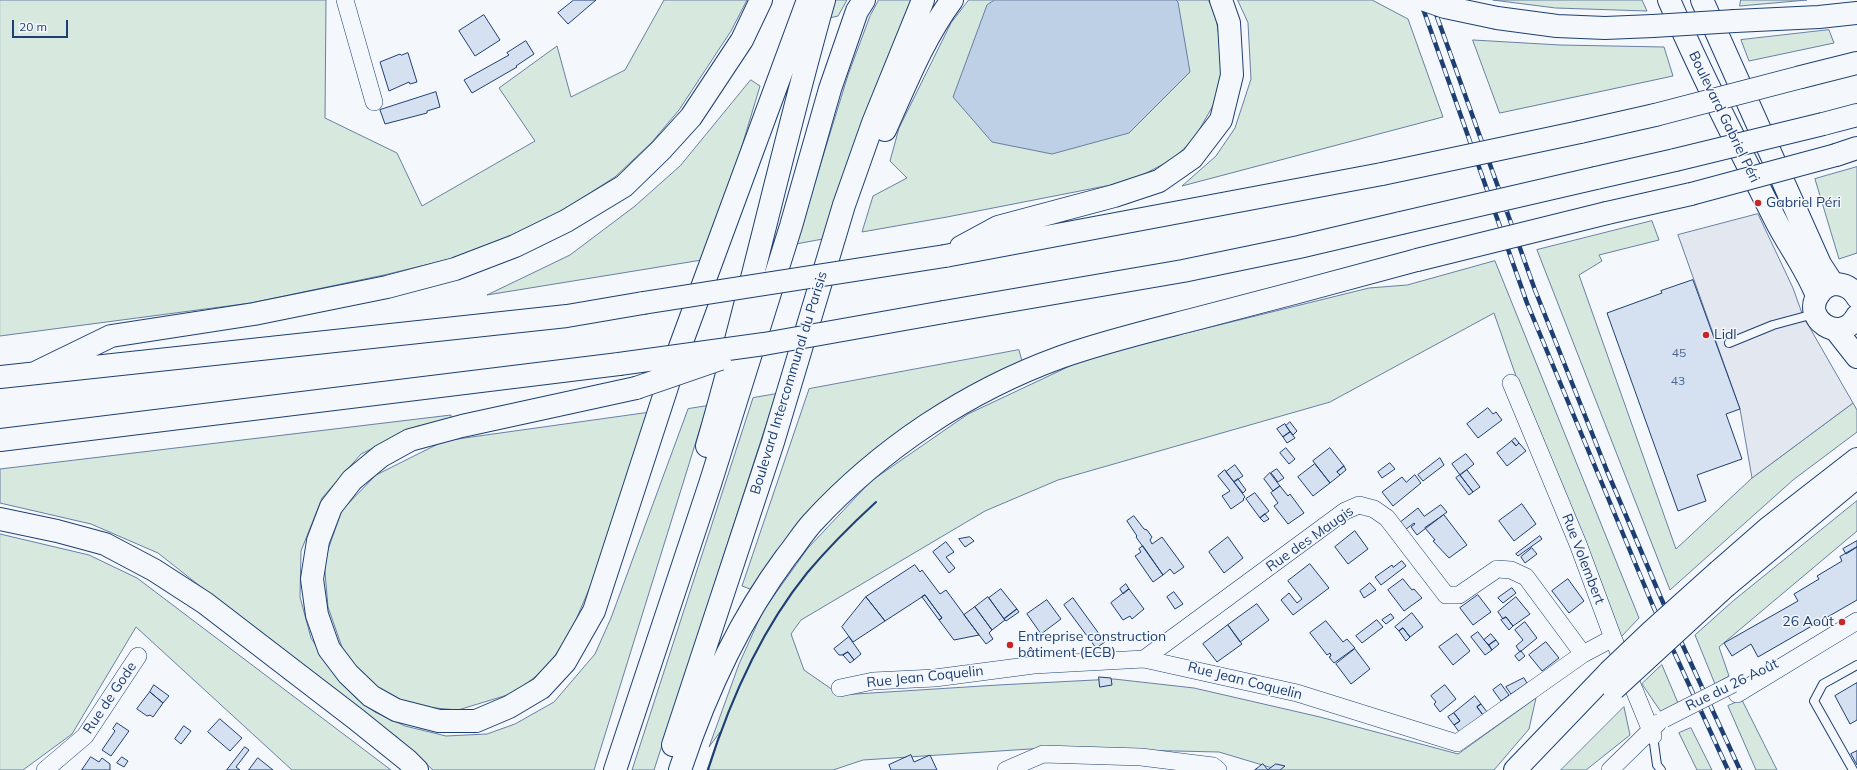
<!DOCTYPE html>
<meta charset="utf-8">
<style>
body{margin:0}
#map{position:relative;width:1857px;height:770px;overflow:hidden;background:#f4f7fb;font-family:Mulish,sans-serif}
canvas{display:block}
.scale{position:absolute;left:12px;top:20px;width:56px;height:18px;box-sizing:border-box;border:2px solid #1d3f73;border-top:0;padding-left:5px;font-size:12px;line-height:14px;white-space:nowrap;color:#1d3f73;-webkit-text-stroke:3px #f4f7fb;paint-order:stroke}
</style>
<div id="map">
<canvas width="1857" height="770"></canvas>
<div class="scale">20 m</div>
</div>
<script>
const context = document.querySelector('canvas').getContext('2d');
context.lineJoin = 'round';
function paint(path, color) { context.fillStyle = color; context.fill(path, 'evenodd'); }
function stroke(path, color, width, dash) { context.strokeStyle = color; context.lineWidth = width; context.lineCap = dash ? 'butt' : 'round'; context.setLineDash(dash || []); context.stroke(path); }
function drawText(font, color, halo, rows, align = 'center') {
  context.font = font + ' Mulish,sans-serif'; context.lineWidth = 3; context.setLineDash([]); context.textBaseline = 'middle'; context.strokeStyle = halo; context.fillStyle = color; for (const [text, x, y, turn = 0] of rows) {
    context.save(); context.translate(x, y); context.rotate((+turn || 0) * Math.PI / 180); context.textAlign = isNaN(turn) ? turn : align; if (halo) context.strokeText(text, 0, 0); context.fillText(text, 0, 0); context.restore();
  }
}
const green = new Path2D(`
 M0,0H326L325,118L397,153L422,206L535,141L499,88L557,46L571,97L625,70L664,0H747L731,31L679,110L652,142L615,177L560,212L509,238L450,259L384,275L251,303L0,336Z
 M834,0H847L838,16L829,18Z
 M879,0H914L823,239L796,244L848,75L870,16Z
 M969,0H1208L1215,11L1223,63L1215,102L1194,139L1173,159L1131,181L947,217L862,232L873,196L907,178L890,161L899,128L951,23Z
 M1238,0H1372L1408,19L1443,117L1182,186L1216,156L1235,128L1251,79L1248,23Z
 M1493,0H1642L1647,11L1556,8Z
 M1741,0H1807L1740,6Z
 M1829,30L1834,43L1749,61L1741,40Z
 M1473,40L1560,45L1664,47L1673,76L1500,113Z
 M751,80L760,86L708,259L487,295L570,255L635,206L680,166Z
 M1857,167V253L1839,259L1815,179Z
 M1652,221L1659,240L1599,255L1602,261L1579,275L1676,549L1752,478L1853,403L1857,410V432L1793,480L1670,590L1537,250Z
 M1495,261L1639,618L1621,637L1543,454L1494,313L1330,402L1058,480L985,511L801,620L791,634L804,670L840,695L998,685L1114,679L1194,688L1320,717L1458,754L1536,698L1529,729L1494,770H1279L1219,752L1045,748L863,760L833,770H707L720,732L709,747L739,664L763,611L808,548L871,481L968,414L1089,357L1369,288L1407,285Z
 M1019,350L1022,361L933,411L869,454L815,503L750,589L742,586L809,389Z
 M776,394L654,770H632L753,398Z
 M707,406L594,770H433L398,738L295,661L158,553L91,524L0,503V469L451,415V422L418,426L361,454L322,498L301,551L300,597L311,638L331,669L355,697L375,712L405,726L446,736L487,734L515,724L554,702L595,654L611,618L688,409Z
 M653,412L593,580L572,629L548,667L514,693L458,710L412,706L378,690L344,653L328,607L324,561L342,510L376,475L444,441Z
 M1857,501V531L1719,647L1729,676L1715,684L1695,635L1733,601Z
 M0,534L89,555L137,578L391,770H292L136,627L72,734L23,770H0Z
 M1662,665L1678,703L1661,712L1642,684Z
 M1742,700L1777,770H1756L1728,706Z
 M1624,707L1630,735L1586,770H1561Z
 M1691,728L1712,770H1697L1679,733Z`);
paint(green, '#d7e8df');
stroke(green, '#687fa3', 1);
const parking = new Path2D(`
 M1758,214L1793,288L1803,316L1853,403L1752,478L1740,409L1678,235Z`);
paint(parking, '#e3e8f0');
stroke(parking, '#687fa3', 1);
const water = new Path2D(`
 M995,0H1176L1178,2L1190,72L1129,133L1052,154L992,142L953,97L987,5Z`);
paint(water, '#bed0e5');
stroke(water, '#687fa3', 1);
const building = new Path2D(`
 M574,0H596L568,24L558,13Z
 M484,15L500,40L475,56L459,31Z
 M526,41L534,54L516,66L517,67L472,93L464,80L509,55L507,53Z
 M408,53L417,82L410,84L409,82L389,91L380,62L400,54L401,55Z
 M436,92L440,107L427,111V113L385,124L380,110Z
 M1693,280L1740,409L1726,414L1742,459L1697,475L1706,501L1678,511L1607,313L1662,293L1661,291Z
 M1488,408L1493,414L1496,412L1502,420L1478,438L1467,424Z
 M1290,422L1297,431L1293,435L1286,426Z
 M1285,424L1290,432L1283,437L1277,429Z
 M1290,432L1295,438L1287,443L1283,437Z
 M1515,438L1519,443L1516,446L1512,441Z
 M1512,441L1516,446L1519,443L1526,451L1507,466L1497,453Z
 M1286,448L1295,459L1289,464L1280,453Z
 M1330,448L1344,466L1337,472L1340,475L1330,483L1313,461Z
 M1466,454L1474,464L1460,475L1452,464Z
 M1440,458L1444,465L1423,481L1418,475Z
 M1390,463L1395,469L1382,478L1378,472Z
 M1315,464L1330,483L1313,496L1298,477Z
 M1235,465L1243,476L1234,482L1226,472Z
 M1344,466L1346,470L1340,475L1337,472Z
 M1277,469L1284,478L1278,482L1271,473Z
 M1225,470L1245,497L1243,499L1244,500L1231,509L1222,496L1230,491L1218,476Z
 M1467,470L1480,487L1473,492L1460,475Z
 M1270,473L1280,486L1273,491L1264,479Z
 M1415,475L1421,483L1393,506L1382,492L1402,477L1406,482Z
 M1460,475L1473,492L1469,495L1456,478Z
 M1238,479L1246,490L1243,493L1234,482Z
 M1280,486L1288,496L1290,494L1304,513L1288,524L1274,506L1278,503L1271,493Z
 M1255,493L1269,511L1260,518L1246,499Z
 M1522,504L1536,524L1514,541L1499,521Z
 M1441,505L1447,512L1417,535L1411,527L1415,524L1414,523L1405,530L1399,523L1418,508L1424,516Z
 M1265,514L1269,519L1264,522L1260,518Z
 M1444,515L1467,545L1449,558L1433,541L1435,540L1425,528Z
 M1134,516L1144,529L1147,530L1152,537L1150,540L1152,544L1162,537L1184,567L1174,574L1170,569L1163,575L1136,537L1137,536L1127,521Z
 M1355,531L1368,549L1348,564L1335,547Z
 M1540,536L1542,539L1518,556L1516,554Z
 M970,537L974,541L965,547L959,539Z
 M1228,537L1243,558L1224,573L1209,552Z
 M1857,541V547L1846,554L1843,549Z
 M946,542L954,552L946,557L955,568L949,573L933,552Z
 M1143,546L1163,575L1153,582L1135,556L1141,552L1139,549Z
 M1857,547V600L1758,657L1751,644L1732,656L1724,643L1798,601L1794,594L1819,579L1817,576L1842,561L1840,557Z
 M1532,548L1537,554L1525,563L1521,557Z
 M1402,561L1406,566L1381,585L1375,577L1392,565L1393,567Z
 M1310,564L1329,588L1293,615L1281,600L1289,593L1297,603L1302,599L1288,581Z
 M915,565L920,572L922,570L940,594L946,590L979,635L954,640L939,620L942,618L925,595L885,621L866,597Z
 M1403,579L1412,590L1414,589L1422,598L1404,611L1388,590Z
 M1568,579L1584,601L1569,613L1552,591Z
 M1370,583L1376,590L1364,598L1360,591Z
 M1126,584L1129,589L1123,594L1120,589Z
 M1512,588L1516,593L1503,603L1498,598Z
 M1001,589L1017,609L1004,619L989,598Z
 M1129,589L1144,609L1132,619L1130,616L1123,620L1111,603Z
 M1174,592L1183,604L1175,609L1167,597Z
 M925,595L942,618L939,620L922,597Z
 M1478,595L1491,612L1473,625L1460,608Z
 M866,597L885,621L853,642L842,627Z
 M988,597L1005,620L992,630L975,607Z
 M1516,597L1530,614L1513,626L1506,617L1503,619L1498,612Z
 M1073,598L1105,642L1096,648L1064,605Z
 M1047,600L1061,619L1041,634L1027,614Z
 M1257,604L1269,620L1240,642L1228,625Z
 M975,607L992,630L989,633L993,639L986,644L964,615Z
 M1017,609L1019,612L1006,621L1004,619Z
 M1412,613L1423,627L1410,637L1403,628L1399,631L1395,627Z
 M1391,614L1394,618L1386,624L1382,620Z
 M1506,617L1513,626L1509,630L1501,620Z
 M1377,620L1383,627L1362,643L1356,636Z
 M1326,621L1343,642L1347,639L1355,648L1334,663L1329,657L1331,656L1330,653L1327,655L1310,633Z
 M1525,622L1537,638L1520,652L1516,646L1523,640L1515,630Z
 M1228,625L1242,644L1217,662L1203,644Z
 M1403,628L1410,637L1406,641L1399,631Z
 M1478,632L1492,650L1485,655L1471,637Z
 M1457,634L1470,651L1453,665L1439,647Z
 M1491,634L1496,640L1489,645L1484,640Z
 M849,637L861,654L854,660L848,652L843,655H839L834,649Z
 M1496,640L1499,644L1492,650L1489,645Z
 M1546,642L1559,658L1542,671L1529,655Z
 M1355,649L1370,669L1351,684L1336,664Z
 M1521,651L1525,656L1519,661L1515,656Z
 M848,652L854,660L850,663L843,655Z
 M1099,677L1111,678L1112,685L1100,687Z
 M1524,678L1527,683L1511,694L1506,687Z
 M1857,683V720L1850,724L1835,696Z
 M1501,684L1509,695L1501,701L1493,690Z
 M154,685L169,696L163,703L150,692Z
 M1445,685L1456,699L1440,712L1434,704L1436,702L1431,696Z
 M150,692L163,703L153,717L150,715L147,716L137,709Z
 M1475,696L1481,704L1477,707L1483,715L1460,733L1454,725L1460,721L1454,713Z
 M1481,704L1487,712L1483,715L1477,707Z
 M1454,713L1460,721L1454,725L1448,717Z
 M220,719L242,738L230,751L208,732Z
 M117,723L129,731L111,756L102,750L115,731L113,729Z
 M184,726L191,731L181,744L175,739Z
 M245,747L249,750L236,767L240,770H227Z
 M1857,751V765L1851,754Z
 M911,755L914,762L930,755L937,770H891L889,765Z
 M91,757L99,762L102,758L110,764V770H82Z
 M122,757L128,761L124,767L117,763Z
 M258,758L273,770H249Z
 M1263,764L1268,770H1255Z
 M1276,764L1285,766L1280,770H1268Z`);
paint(building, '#d5e0f0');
stroke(building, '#1d3f73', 1);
const lane = new Path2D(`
 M1729,343L1773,325L1814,314
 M1653,736L1657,765L1661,770
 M1853,770L1814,701L1823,684L1857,665`);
const street = new Path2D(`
 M345,0L374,102
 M1511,383L1578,544L1613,638L1653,736
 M1144,659L1345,511L1359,505L1374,509L1387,518L1446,595H1459L1497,569L1511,570L1526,577L1583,654
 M840,688L873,681L935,678L1034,665L1144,659L1297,693L1457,743L1583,654L1613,638
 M1737,694L1857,621
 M45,770L85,736L138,656
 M1006,770L1043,754L1141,757L1213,766L1218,770
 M1610,770L1658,723`);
const secondary = new Path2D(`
 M1669,0C1701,74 1738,146 1775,219C1788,245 1806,268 1817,296
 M1702,0L1820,264L1833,284
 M1857,297C1853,289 1846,285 1837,284C1830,284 1823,288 1819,294C1800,318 1841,346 1857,316
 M1835,329L1857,357
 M1719,571L1767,529L1857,459
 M1726,586L1851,482
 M1515,770L1609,672`);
const highway = new Path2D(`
 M1497,18L1557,26L1605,28L1653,26
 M1735,21L1819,17L1857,13
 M1801,77L1857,63
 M1823,124L1857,115
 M885,130C905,86 923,39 952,0
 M1580,132L1655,115
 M1836,155L1857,148
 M1596,178L1675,160
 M1607,213L1691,194
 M961,247L998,227L1114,196L1159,181L1192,158L1221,120L1232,75L1229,23L1221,0
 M945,256L1382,174
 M944,312L1183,271L1299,247L1401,223
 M35,373L111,336L254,314L387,287L455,269L515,246L566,221L624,186L661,150L691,117L742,40L761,0
 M0,377L567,316L643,303
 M636,388L462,426L410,440L381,456L352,480L331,507L318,541L312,579L317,615L329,649L348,674L371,696L396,710L439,721H476L509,707L541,688L565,662L594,611L680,347L808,0
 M0,440L619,364
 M707,446C750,298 782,148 824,0
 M0,519L57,531L105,544L154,570L205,603L356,719L407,760L417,770
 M673,745L773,442L844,205L873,123L923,0
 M615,770L710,484L791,226L830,89L857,11L864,0
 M680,770C705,694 738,622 786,557C795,546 803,533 812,523C880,449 967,391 1061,357C1106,341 1153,330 1199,318C1272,299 1344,280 1417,260`);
stroke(lane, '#1d3f73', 10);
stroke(street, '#1d3f73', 18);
stroke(secondary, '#1d3f73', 24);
stroke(highway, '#1d3f73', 24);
stroke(lane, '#f4f7fb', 8);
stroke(street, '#f4f7fb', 17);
stroke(secondary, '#f4f7fb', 22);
stroke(highway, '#f4f7fb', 22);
const rail = new Path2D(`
 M1420,0L1527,303L1653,606L1728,770
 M1431,0L1535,290L1607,471L1661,598L1740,770`);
stroke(rail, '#1d3f73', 4.5);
stroke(rail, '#f4f7fb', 3, [9]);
const streetBridge = new Path2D(`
 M1664,719L1733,684`);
const secondaryBridge = new Path2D(`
 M1609,672L1651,632L1719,571
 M1614,689L1726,586`);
const highwayBridge = new Path2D(`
 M1425,0L1445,7L1497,18
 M1653,26L1735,21
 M1655,115L1801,77
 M1675,160L1823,124
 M1382,174L1580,132
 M1691,194L1836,155
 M1401,223L1596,178
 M1417,260L1607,213
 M643,303L945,256
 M619,364L764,344L944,312
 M636,388L720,359`);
stroke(streetBridge, '#1d3f73', 18, []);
stroke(secondaryBridge, '#1d3f73', 24, []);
stroke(highwayBridge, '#1d3f73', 24, []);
stroke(streetBridge, '#f4f7fb', 17);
stroke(secondaryBridge, '#f4f7fb', 22);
stroke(highwayBridge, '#f4f7fb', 22);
stroke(new Path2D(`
 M708,770C730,700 761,630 807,573C828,548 852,524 876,502`), '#1d3f73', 2);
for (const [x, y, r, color] of [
 [1758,203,4,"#c62828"],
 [1706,335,4,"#c62828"],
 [1842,622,4,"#c62828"],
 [1010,645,4,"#c62828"]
]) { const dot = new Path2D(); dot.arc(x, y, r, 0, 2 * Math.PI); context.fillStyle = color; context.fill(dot); stroke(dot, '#f4f7fb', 1.5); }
drawText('12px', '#4b6792', null, [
 ["45",1679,353],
 ["43",1678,381]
]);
drawText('14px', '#1d3f73', '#f4f7fb', [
 ["Boulevard Gabriel Péri",1724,117,64],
 ["Boulevard Intercommunal du Parisis",789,383,-73],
 ["Rue des Maugis",1310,539,-35],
 ["Rue Volembert",1583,559,69],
 ["Rue Jean Coquelin",925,677,-6],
 ["Rue Jean Coquelin",1245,681,14],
 ["Rue du 26 Août",1732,685,-26],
 ["Rue de Gode",110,698,-56]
]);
drawText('14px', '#1d3f73', '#f4f7fb', [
 ["Gabriel Péri",1766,203],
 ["Lidl",1714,335],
 ["26 Août",1834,622,"right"],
 ["Entreprise construction",1018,637],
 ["bâtiment (ECB)",1018,653]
], 'left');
</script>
